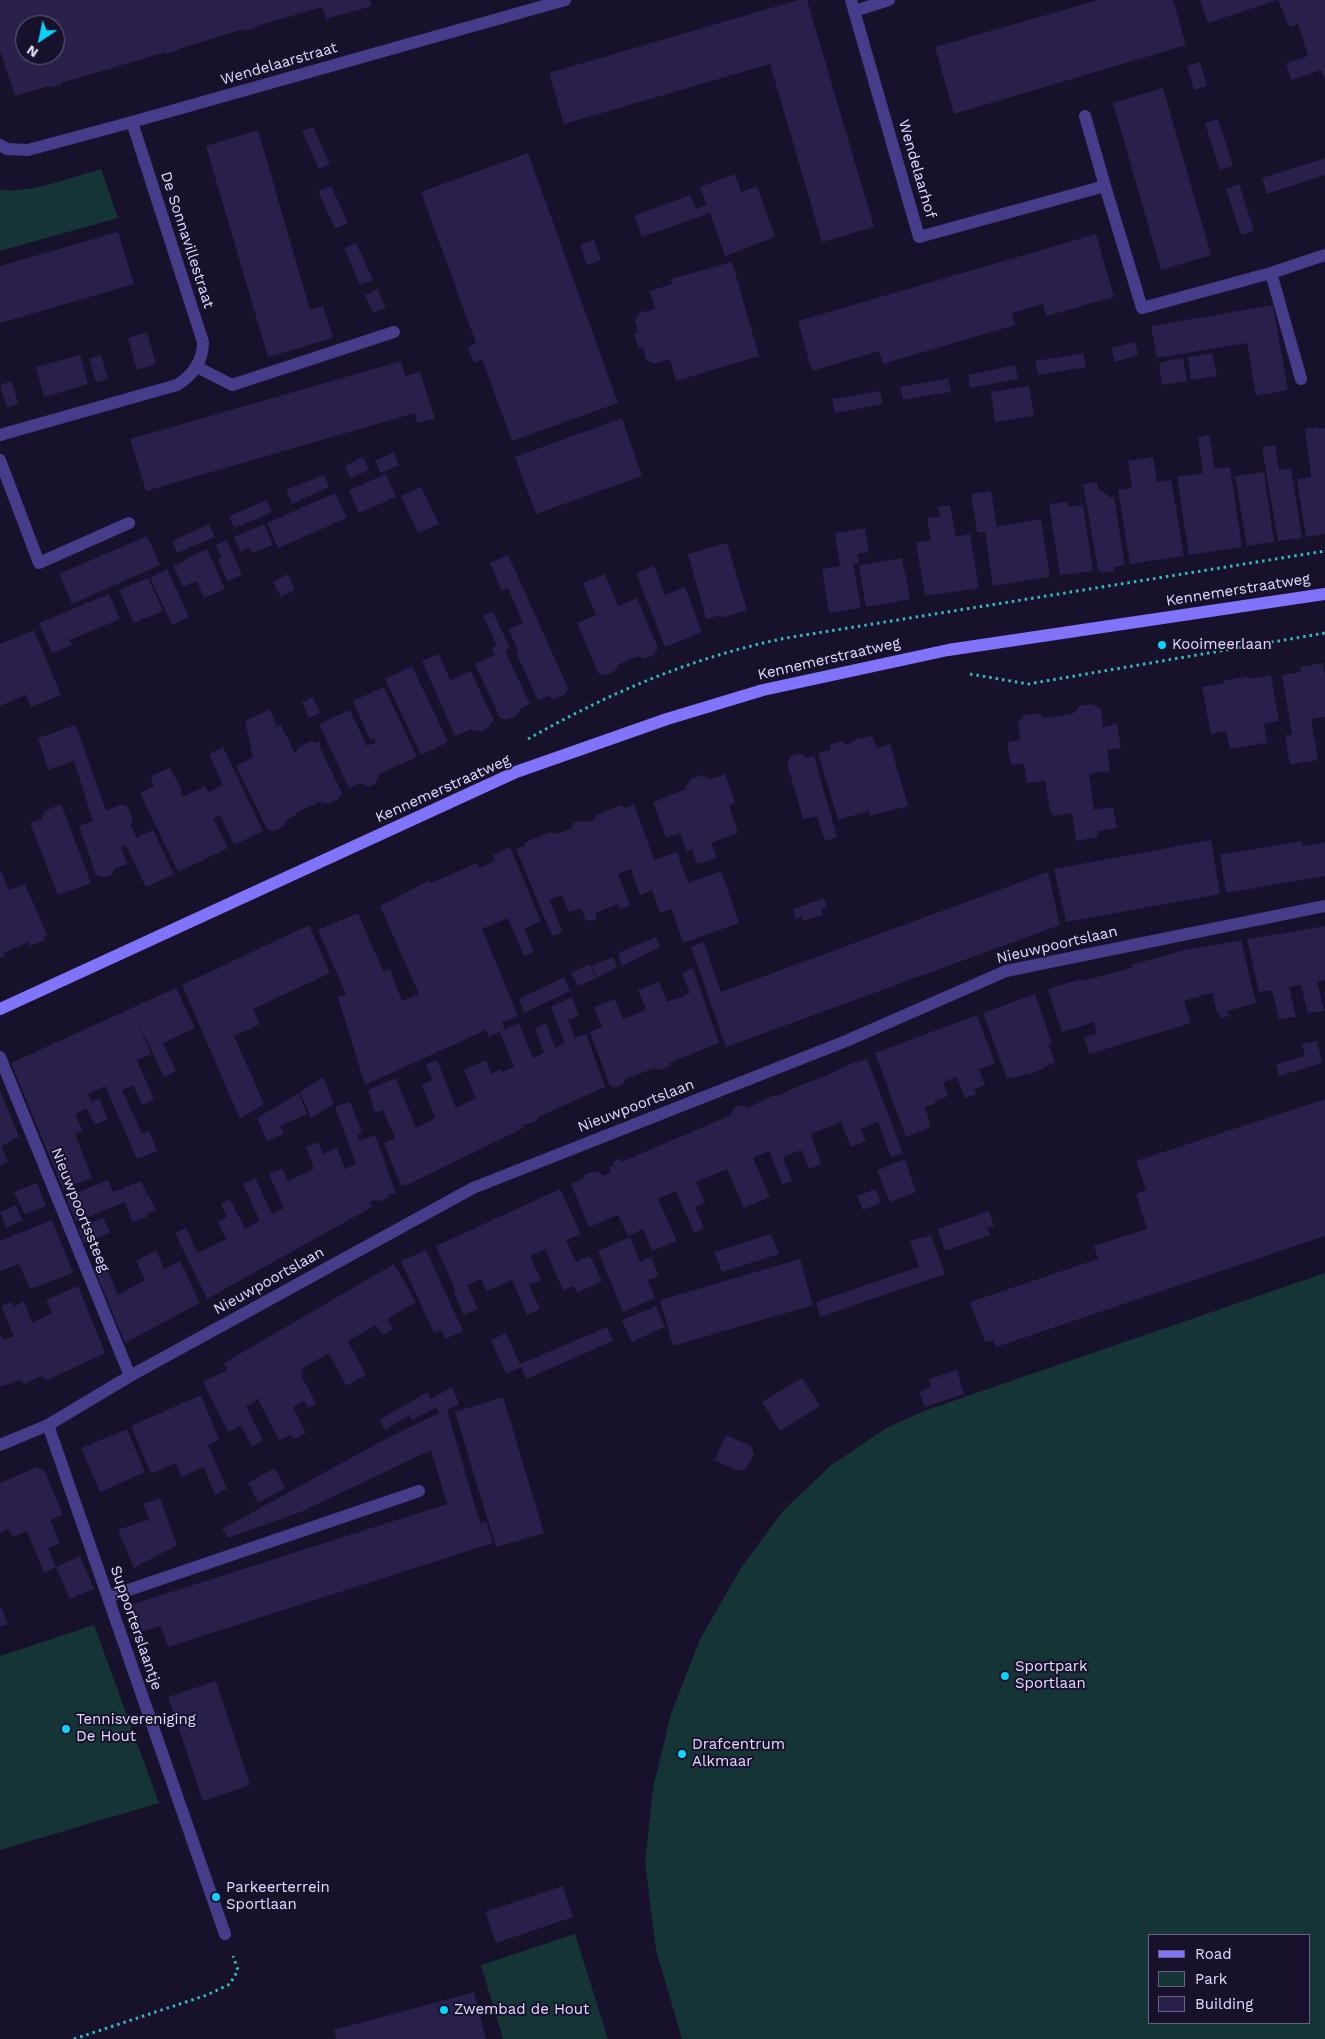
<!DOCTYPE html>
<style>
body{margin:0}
#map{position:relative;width:1325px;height:2039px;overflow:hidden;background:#17112b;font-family:"Work Sans",sans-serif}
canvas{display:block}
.legend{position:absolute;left:1148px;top:1934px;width:162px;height:90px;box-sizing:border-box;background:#17112b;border:1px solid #686280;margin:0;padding:6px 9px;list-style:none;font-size:15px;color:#e2dbff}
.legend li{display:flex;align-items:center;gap:10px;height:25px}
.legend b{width:25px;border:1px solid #686280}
.north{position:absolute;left:15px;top:15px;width:50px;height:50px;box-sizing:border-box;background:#17112b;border:1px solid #686280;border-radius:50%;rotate:214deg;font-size:14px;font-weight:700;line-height:20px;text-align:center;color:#e2dbff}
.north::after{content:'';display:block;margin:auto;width:18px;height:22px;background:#0ad4fc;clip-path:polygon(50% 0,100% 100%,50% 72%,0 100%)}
</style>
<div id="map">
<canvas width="1325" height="2039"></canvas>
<ul class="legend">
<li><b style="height:6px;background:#8074fd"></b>Road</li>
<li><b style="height:14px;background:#143435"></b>Park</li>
<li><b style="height:14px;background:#2a1e4b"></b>Building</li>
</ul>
<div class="north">N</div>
</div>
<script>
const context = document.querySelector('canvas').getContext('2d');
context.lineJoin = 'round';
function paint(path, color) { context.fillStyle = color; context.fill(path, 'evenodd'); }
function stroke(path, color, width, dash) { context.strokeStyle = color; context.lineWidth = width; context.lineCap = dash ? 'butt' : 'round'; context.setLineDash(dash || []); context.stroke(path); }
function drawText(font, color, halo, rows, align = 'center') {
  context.font = font + ' "Work Sans",sans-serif'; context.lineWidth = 4; context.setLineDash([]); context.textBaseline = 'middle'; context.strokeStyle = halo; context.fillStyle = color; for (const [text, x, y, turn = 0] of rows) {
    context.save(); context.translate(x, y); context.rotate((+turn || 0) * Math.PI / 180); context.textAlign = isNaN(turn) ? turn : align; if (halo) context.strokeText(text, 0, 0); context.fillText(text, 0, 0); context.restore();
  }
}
paint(new Path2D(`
 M101,169L118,218L0,251V190C34,193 68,178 101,169Z
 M1325,1273V2039H682L656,1950L645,1862L653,1788L671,1714L700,1639L741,1568L782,1512L830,1466L886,1428L924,1411ZM1149,1935H1309V2023H1149Z
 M94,1625L159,1803L0,1850V1656Z
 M575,1934L608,2039H503L481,1965Z`), '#143435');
paint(new Path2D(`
 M0,0H370L372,6L326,19L322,7L257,26V27L245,31L244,29L178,49L179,50L166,54V52L61,83V84L49,88V86L15,96L0,51ZM25,25H55V55H25Z
 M798,0H807L874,227L822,242L770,64L564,124L549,73Z
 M1098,0H1173L1186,45L954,114L935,47Z
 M1200,0H1277L1208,23Z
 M1278,0H1325V80L1321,70L1291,80L1286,63L1308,56L1298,24L1289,27Z
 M1200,62L1207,86L1194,90L1187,66Z
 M1163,88L1211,255L1161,270L1113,103Z
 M1218,119L1233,166L1220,170L1205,123Z
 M313,127L330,164L319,169L302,131Z
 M258,130L310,310L323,306L333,338L268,357L206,146Z
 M528,153L618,403L512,441L482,359L474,363L468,347L476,343L421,192Z
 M1325,158V175L1267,194L1262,178Z
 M735,174L741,192L757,186L775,237L725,256L710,213L642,237L634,216L690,195L696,209L707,205L700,187Z
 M1239,184L1254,231L1241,235L1226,189Z
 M331,186L348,223L335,229L318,191Z
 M118,232L134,284L0,323V266Z
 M1096,234L1114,297L1046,316L1043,304L1012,313L1015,325L981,335L883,364L879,351L812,371L798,321Z
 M594,240L601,260L587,265L580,245Z
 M356,243L373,280L360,285L344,248Z
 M732,262L759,356L676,381L670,359L654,364L646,360L643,348L639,349L634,334L638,332L635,320L639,313L655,309L650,291L672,284L671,279Z
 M377,289L386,308L373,313L365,295Z
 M1273,305L1288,390L1256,396L1247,343L1157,358L1151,326Z
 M147,332L156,364L137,370L128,338Z
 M1135,342L1138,355L1115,362L1111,348Z
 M1083,353L1086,367L1038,375L1035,361Z
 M1212,353L1217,376L1191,380L1188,357Z
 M80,355L88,384L44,397L36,367Z
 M101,355L108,379L96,382L89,359Z
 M1183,358L1187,381L1162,385L1159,366L1162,362Z
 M401,361L405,376L420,372L435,419L417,423L415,413L146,491L130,439Z
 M1015,365L1018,379L970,388L968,375Z
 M948,378L951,392L903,400L900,387Z
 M12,381L18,404L7,408L0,385Z
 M1029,386L1034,416L995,422L991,392Z
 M880,391L883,404L835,413L832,399Z
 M622,418L642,476L536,514L515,457Z
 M1318,427V429L1325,428V534L1306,537L1297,479L1311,477L1305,429Z
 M1209,435L1215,469L1230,467L1242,547L1189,555L1177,477L1203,473L1198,438Z
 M1275,445L1279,470L1291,468L1302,538L1278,541L1262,447Z
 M394,452L399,465L381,473L375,461Z
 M363,457L369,470L350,478L345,466Z
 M1153,457L1157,482L1171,480L1184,556L1130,564L1118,490L1132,488L1128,461Z
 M1264,472L1274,542L1247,546L1235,476Z
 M386,474L396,497L359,513L349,490Z
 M324,475L329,487L292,504L286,490Z
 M1097,482L1099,491H1102L1111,498L1114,497L1125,565L1115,567L1114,571L1103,573L1098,570L1083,484Z
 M421,487L439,524L418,533L401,496Z
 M991,491L997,527L1041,519L1050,577L993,586L985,532H977L971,494Z
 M335,493L347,518L278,548L267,523Z
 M267,500L272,512L234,528L229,516Z
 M1067,502L1068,507L1083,505L1093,571L1060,575L1049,504Z
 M950,505L956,537L970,534L979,588L925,596L916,543L931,540L927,518L940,517L938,507Z
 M209,524L215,537L177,553L172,541Z
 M264,524L273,545L252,553L250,548L240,552L234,537Z
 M865,528L869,552L858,554L859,563L853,564L861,608L829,613L822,569L840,566L835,533Z
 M147,536L160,565L72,604L59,574Z
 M227,540L242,575L227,581L218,559L221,557L216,545Z
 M727,543L747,610L721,618V615L706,619L688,554Z
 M207,549L225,589L204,598L197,581L183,587L173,566L187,560V558Z
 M508,555L568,688L565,694L554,699L548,696L538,700L516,653L519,652L508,629L523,623L508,588L502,591L490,563Z
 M902,558L910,599L866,607L859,565Z
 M654,566L665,595L685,587L702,632L665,647L636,573Z
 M167,569L189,617L172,625L150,578Z
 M288,574L295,590L281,597L273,582Z
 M605,574L618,606L637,598L658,648L654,655L644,659L639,656L628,660L618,665L615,671L606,675L598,673L577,623L596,615L583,583Z
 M148,578L163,611L134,623L119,590Z
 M109,594L120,619L70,640L72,645L52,653L39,623Z
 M493,612L510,648L505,651L530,704L520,709L517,715L507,720L500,718L475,664L495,655L492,648L497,645L483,616Z
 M34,630L61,695L31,707L26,695L0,706V644Z
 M439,654L450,680L471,671L494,721L491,723L489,727L480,732L476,730L472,731V729L455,736L422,661Z
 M1323,663L1325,677V717L1311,719L1318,760L1290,765L1285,735H1292L1282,675L1301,672L1300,667Z
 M412,666L448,742L421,755L385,679Z
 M1271,675L1279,721L1264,724L1267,743L1230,749L1226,731L1211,734L1202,687L1224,683L1223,681L1248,676L1249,679Z
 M384,687L417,757L379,774L376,783L370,787L361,783L349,788L319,724L350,710L367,746L376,742L374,738L370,740L353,701Z
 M313,697L320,713L309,718L302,702Z
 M1092,704L1101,709L1103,727L1117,724L1121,748L1107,750L1110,771L1089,774L1094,810L1113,807L1117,828L1097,831L1098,837L1076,841L1072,813L1054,816L1050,812L1045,781L1027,783L1024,763L1011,765L1007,742L1020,739L1018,722L1025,715L1037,713L1044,718L1059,716L1074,713L1080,706Z
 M270,709L277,727L281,725L295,753L299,747L311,741L316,743L319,741L321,750L342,793L337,800L327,804L319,802L296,813V815L286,820L284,826L275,831L267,829L236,766L253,757L245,721Z
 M76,725L106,811L121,804L127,806L133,819L131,825L137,838L153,830L174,874L146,887L126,845L121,847L127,864L114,869L113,874L104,877L96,875L79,826L93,821L74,761L48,770L38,738Z
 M872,736L877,748L890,744L908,806L870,816L869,811L838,820L818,753L830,750L831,744L842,741L847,745L857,739Z
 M223,747L263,831L234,845L220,815L213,818L228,848L178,872L140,793L154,786L151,780L153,775L170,768L182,790L180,792L183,797L205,786L213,801L209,792L223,785L209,754Z
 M801,753L806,758L814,756L837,837L825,841L817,816L803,819L787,763L791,756Z
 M725,774L735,803L729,806L738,833L711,843L717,858L697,864L692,849L686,851L680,833L666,838L653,802L686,789L685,787L691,779L701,775L711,779Z
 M61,804L91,883L58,895L30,823L41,819L45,811Z
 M634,804L654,860L677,852L688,883L721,871L739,923L683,943L672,909L660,913L652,890L640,895L631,869L618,874L630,906L620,909L618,904L595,913L597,919L586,921L581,908L569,912L562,895L549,900L563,932L552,936L516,849L524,846L526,842L551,832L556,834L571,829L573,823L581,821L586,822L594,820L597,815L621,805L626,808Z
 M1211,840L1220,894L1066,922L1054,869Z
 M1302,841L1303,846L1325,842V876L1226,893L1220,855Z
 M510,847L541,921L524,929L534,952L524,956L508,918L482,929L518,1016L502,1022L505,1029L489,1037L486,1030L365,1085L338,997L346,994L318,930L358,913L383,971L390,969L402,1001L419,994L380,906L430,880L431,883L477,863L479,868L495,861L493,855Z
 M0,869L9,890L25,884L47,935L44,937L45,940L30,946L29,942L3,953L5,956L0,958Z
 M1048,872L1060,925L726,1047L691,947L704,942L721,992Z
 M824,898L827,908L821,909L823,915L803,921L802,917L796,919L793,909Z
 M309,925L330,973L253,1009L260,1024L234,1036L264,1104L240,1119L182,985Z
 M1325,926V980L1317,982L1324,1011L1308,1013L1301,985L1289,987L1296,1017L1279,1019L1272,990L1259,992L1247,939Z
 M656,937L660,947L622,966L618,953Z
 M1241,940L1256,1003L1227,1011L1229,1016L1220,1018L1219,1012L1217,1013L1213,993L1196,997L1184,1001L1191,1023L1089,1054L1084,1037L1097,1033L1094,1022L1062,1032L1048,989L1081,979L1082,981L1132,968L1131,965L1181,951Z
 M613,957L617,967L597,978L591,966Z
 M589,964L596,978L578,986L571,973Z
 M693,968L719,1043L669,1063L671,1066L659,1070L654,1068L624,1080L625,1083L613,1088L612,1085L610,1086L590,1032L602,1027L594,1007L615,999L623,1019L646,1010L638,990L659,982L667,1002L678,998L690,993L682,973Z
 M564,977L570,991L524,1013L519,999Z
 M176,988L195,1028L163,1043L176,1071L164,1077L137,1020L151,1054L137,1060L154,1100L142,1105L133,1085L122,1090L142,1134L149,1131L157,1151L137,1159L105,1086L88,1094L92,1102L99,1098L108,1119L95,1125L87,1109L75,1114L83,1131L75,1134L92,1178L63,1189L11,1063Z
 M1035,994L1052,1043L1048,1044L1055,1062L1033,1073L1007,1079L983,1013Z
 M572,997L579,1015L568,1020L575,1038L586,1034L605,1087L538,1117L537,1121L529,1124H524L523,1128L405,1186L400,1184L384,1143L395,1138L383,1110L375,1113L368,1090L396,1078L416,1128L435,1118L422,1085L432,1080L426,1065L437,1060L456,1108L476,1098L464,1070L486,1060L491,1074L501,1069L502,1072L514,1067L500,1032L519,1023L533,1058L544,1053L535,1028L546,1023L555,1048L565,1043L551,1007Z
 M977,1015L995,1064L979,1069L985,1086L974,1089L976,1094L965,1098L957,1077L943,1082L948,1096L935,1101V1104L925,1107L931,1127L906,1137L875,1053Z
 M1317,1041L1322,1063L1279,1076L1276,1064L1305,1056L1302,1044Z
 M867,1059L903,1153L891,1157L878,1122L861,1129L866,1141L851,1147L841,1122L811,1134L821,1164L809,1169L801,1150L783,1157L792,1181L782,1184L769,1151L753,1158L770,1197L758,1202L744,1208L727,1169L696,1182L705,1203L695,1207L704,1228L694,1233L676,1191L658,1199L677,1241L652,1251L643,1229L628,1236L618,1215L589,1227L571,1184L583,1179L584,1175L593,1171L600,1172L602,1176L611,1172L609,1167L614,1165L613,1162L620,1158L621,1162L731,1115L734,1108L741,1105L748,1108L772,1096L779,1095L801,1085L830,1074L850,1064Z
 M323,1077L334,1104L311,1118L300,1092Z
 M0,1090L19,1137L1,1146L8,1162L0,1165Z
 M299,1093L307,1114L280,1126L284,1134L267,1141L257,1118Z
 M1325,1099V1236L996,1347L993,1340L985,1342L970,1302L1098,1259L1094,1246L1147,1229L1136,1194L1146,1190L1136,1161Z
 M350,1102L362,1132L357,1135L359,1141L375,1135L396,1193L388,1195L390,1197L377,1202V1200L370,1202L372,1207L207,1299L175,1233L186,1228L198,1253L226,1239L218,1222L227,1217L221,1204L230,1199L245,1229L260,1221L243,1184L255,1178L272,1214L284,1208L269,1174L282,1169L288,1181L314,1169L306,1147L318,1142L323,1154L337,1148L345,1169L356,1164L335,1107Z
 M905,1159L916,1192L890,1202L877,1170Z
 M108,1180L113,1192L141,1181L147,1194L140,1197L148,1195L156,1210L146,1214L147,1217L132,1222L125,1202L76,1222L66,1197Z
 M37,1183L46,1206L25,1214L14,1192Z
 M560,1189L581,1234L566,1240L576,1262L590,1256L602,1281L577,1293L574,1286L563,1290L545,1249L530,1256L541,1280L529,1285L540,1309L527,1315L512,1280L486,1291L481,1279L467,1285L478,1309L464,1315L453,1290L455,1289L436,1246Z
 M876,1189L881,1203L863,1210L857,1196Z
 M16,1205L22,1220L6,1228L0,1212Z
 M989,1211L994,1226L987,1228L990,1235L945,1251L938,1229Z
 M103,1218L110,1233L84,1243L78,1228Z
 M52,1220L73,1273L30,1289L19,1264L0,1271V1241Z
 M771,1234L779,1254L722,1272L714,1252Z
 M931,1235L945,1274L820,1317L816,1302L919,1267L910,1241Z
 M630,1237L640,1262L651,1257L659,1276L648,1280L655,1298L623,1312L598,1251Z
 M156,1250L164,1269L180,1261L200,1303L125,1343L96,1273L107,1269L118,1295L145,1280L136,1261Z
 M426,1250L463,1331L445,1339L441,1330L434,1333L401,1261Z
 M800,1259L813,1305L673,1346L660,1300Z
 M394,1264L416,1302L387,1319L393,1329L382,1335L376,1325L348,1341L366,1375L346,1386L329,1353L301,1369L303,1373L301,1375L316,1404L308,1408L304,1401L293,1407L306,1433L293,1439L291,1435L279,1440L258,1399L246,1407L263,1440L252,1447L241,1425L228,1432L203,1382L227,1370L224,1363Z
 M78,1286L105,1353L48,1380L41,1376L25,1384L19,1380L0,1387V1333L3,1340L14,1336L1,1306L12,1302L14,1307L24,1301L32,1323L52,1313L46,1300Z
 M656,1306L665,1327L631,1342L622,1320Z
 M607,1327L613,1341L526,1379L521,1367L506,1374L491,1340L506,1333L520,1364Z
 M957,1370L964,1394L925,1407L919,1392L931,1387L929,1379Z
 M802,1378L820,1406L780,1431L762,1402Z
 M452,1387L459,1404L447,1410L480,1523L486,1521L493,1543L168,1647L161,1626L137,1633L127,1606L447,1504L431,1450L303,1511L228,1538L222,1529L380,1442L439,1413L436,1407L412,1420L410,1415L385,1430L379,1420L428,1392L431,1399Z
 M201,1395L219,1440L208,1445L227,1489L215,1495L204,1467L181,1477L176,1463L151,1474L131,1426Z
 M503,1397L544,1533L496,1547L455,1412Z
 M127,1429L145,1472L100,1492L81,1448Z
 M726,1435L751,1446L754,1454L746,1469L739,1471L714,1460Z
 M37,1467L44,1470L63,1515L50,1520L60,1543L48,1548L56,1567L80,1556L94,1589L70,1599L56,1567L44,1573L27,1531L13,1537L9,1529L0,1533V1483Z
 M275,1468L285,1488L258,1503L248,1483Z
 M160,1498L177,1545L134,1568L118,1530L149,1519L143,1504Z
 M0,1605L8,1624L0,1627Z
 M216,1681L250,1785L203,1801L168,1697Z
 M563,1886L573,1917L496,1943L485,1912Z
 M474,1992L486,2039H336L334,2030Z`), '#2a1e4b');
stroke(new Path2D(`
 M970,674L1028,684L1325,633
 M528,739C611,692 693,657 786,638L1325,551
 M74,2039L207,1995L230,1984L238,1970L233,1956`), '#32bbbc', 3, [2.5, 4]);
stroke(new Path2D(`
 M197,367L232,385L394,332
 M108,1597L419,1491`), '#453d89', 12);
stroke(new Path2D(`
 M0,1057L130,1376`), '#453d89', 12);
stroke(new Path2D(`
 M851,0L919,237L1105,186L1085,116
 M854,11L889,0
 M0,145L7,149L28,150L132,122L565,0
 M1105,186L1142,308L1271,273L1325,255
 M1271,273L1301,379
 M0,435L177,385C193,375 203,362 203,342L132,122
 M0,460L39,563L129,523
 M48,1425L225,1934
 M0,1445L48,1425L130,1376L473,1188L846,1041L1006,971L1325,906`), '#453d89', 12);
stroke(new Path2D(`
 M0,1009L516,772L667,719L763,690L948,650L1325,594`), '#8074fd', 12);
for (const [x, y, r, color] of [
 [1162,645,5,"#0ad4fc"],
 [1005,1676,5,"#0ad4fc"],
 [66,1729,5,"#0ad4fc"],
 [682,1754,5,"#0ad4fc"],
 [216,1897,5,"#0ad4fc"],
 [444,2010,5,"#0ad4fc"]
]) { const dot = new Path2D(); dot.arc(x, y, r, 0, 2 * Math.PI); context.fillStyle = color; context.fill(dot); stroke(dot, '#17112b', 2); }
drawText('15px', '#e2dbff', '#17112b', [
 ["Wendelaarstraat",279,64,-16],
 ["Wendelaarhof",917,169,74],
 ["De Sonnavillestraat",187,240,72],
 ["Kennemerstraatweg",1238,590,-9],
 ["Kennemerstraatweg",829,659,-13],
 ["Kennemerstraatweg",443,789,-24],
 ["Nieuwpoortslaan",1057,945,-13],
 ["Nieuwpoortslaan",636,1106,-21],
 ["Nieuwpoortssteeg",80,1210,68],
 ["Nieuwpoortslaan",269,1281,-29],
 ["Supporterslaantje",136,1628,71]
]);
drawText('15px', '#e2dbff', '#17112b', [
 ["Kooimeerlaan",1172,645],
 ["Sportpark",1015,1667],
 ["Sportlaan",1015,1684],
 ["Tennisvereniging",76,1720],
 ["De Hout",76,1737],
 ["Drafcentrum",692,1745],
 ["Alkmaar",692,1762],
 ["Parkeerterrein",226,1888],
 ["Sportlaan",226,1905],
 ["Zwembad de Hout",454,2010]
], 'left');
</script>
